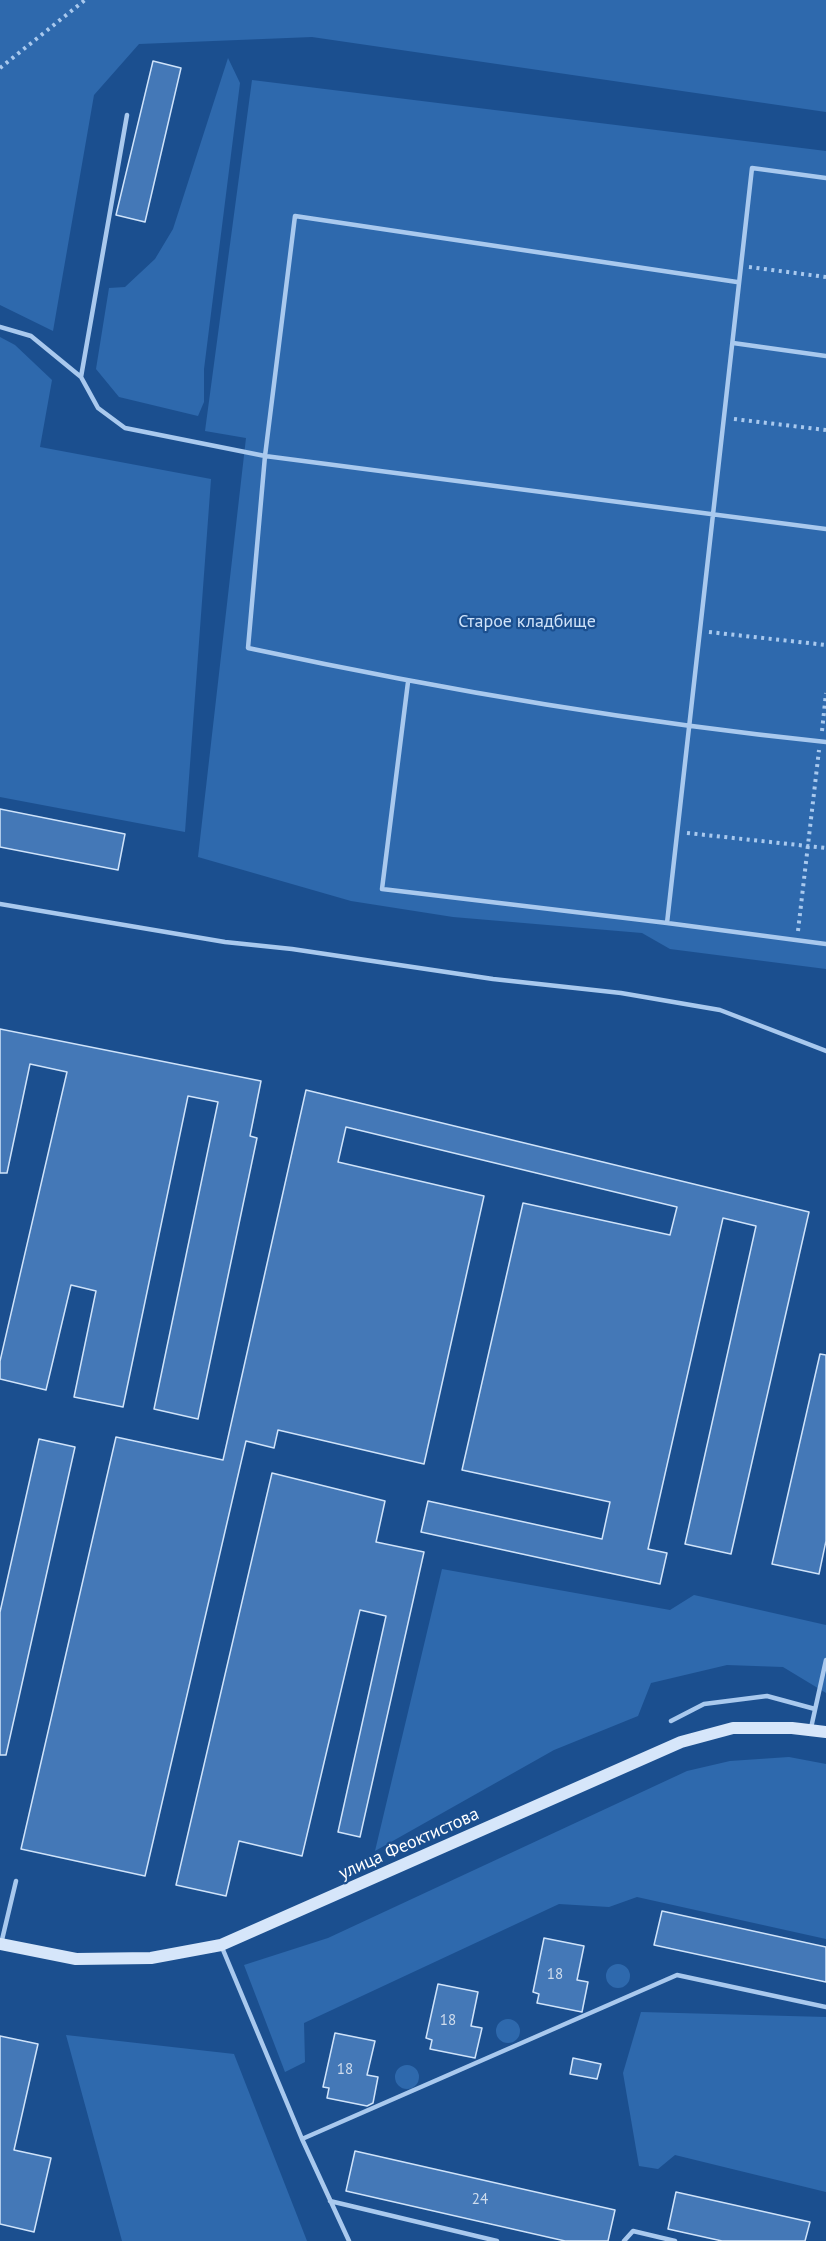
<!DOCTYPE html>
<meta charset="utf-8">
<style>
body{margin:0}
canvas{display:block;background:#1b4f8f}
</style>
<canvas width="826" height="2241"></canvas>
<script>
const context = document.querySelector('canvas').getContext('2d');
context.lineJoin = 'round';
function paint(path, color) { context.fillStyle = color; context.fill(path, 'evenodd'); }
function stroke(path, color, width, dash) { context.strokeStyle = color; context.lineWidth = width; context.lineCap = dash ? 'butt' : 'round'; context.setLineDash(dash || []); context.stroke(path); }
function drawText(font, color, halo, rows, align = 'center') {
  context.font = font + ' "PT Sans",sans-serif'; context.lineWidth = 4.5; context.setLineDash([]); context.textBaseline = 'middle'; context.strokeStyle = halo; context.fillStyle = color; for (const [text, x, y, turn = 0] of rows) {
    context.save(); context.translate(x, y); context.rotate((+turn || 0) * Math.PI / 180); context.textAlign = isNaN(turn) ? turn : align; if (halo) context.strokeText(text, 0, 0); context.fillText(text, 0, 0); context.restore();
  }
}
paint(new Path2D(`
 M0,0H826V112L312,37L139,44L94,95L53,331L0,305Z
 M228,58L240,83L204,369V402L198,416L119,397L96,369L109,288L125,287L155,259L173,229Z
 M252,80L826,151V969L670,949L642,933L453,917L351,901L198,857L246,438L205,431Z
 M0,337L15,345L52,380L40,447L211,479L185,832L0,797Z
 M442,1569L670,1610L694,1595L826,1625V1693L783,1667L727,1665L651,1683L638,1716L554,1750L375,1851Z
 M789,1757L826,1764V1939L637,1897L609,1907L559,1904L304,2023L305,2062L285,2072L244,1965L328,1938L687,1771L730,1761Z
 M606 1976a12 12 0 1 1 24 0a12 12 0 1 1-24 0Z
 M641,2012L826,2017V2192L675,2155L658,2169L639,2166L623,2073Z
 M496 2031a12 12 0 1 1 24 0a12 12 0 1 1-24 0Z
 M66,2035L234,2054L307,2241H122Z
 M395 2077a12 12 0 1 1 24 0a12 12 0 1 1-24 0Z`), '#2e69ad');
const building = new Path2D(`
 M153,61L181,68L145,222L116,215Z
 M0,809L125,834L118,870L0,847Z
 M0,1029L261,1081L250,1136L257,1138L198,1419L154,1409L218,1102L188,1096L123,1407L74,1397L96,1291L71,1285L46,1390L0,1379V1361L67,1072L30,1064L7,1173H0Z
 M306,1090L809,1212L731,1554L685,1544L756,1226L723,1218L648,1549L667,1553L660,1584L421,1532L428,1501L602,1539L610,1502L462,1470L523,1203L670,1235L677,1207L346,1127L338,1162L484,1196L424,1464L278,1430L274,1448L246,1441L145,1876L21,1849L116,1437L223,1460Z
 M820,1354L826,1355V1541L819,1574L772,1564Z
 M39,1439L75,1447L6,1755H0V1612Z
 M272,1473L385,1501L376,1542L424,1552L360,1837L338,1832L386,1616L360,1610L302,1856L239,1841L226,1896L176,1885Z
 M662,1911L826,1947V1982L654,1945Z
 M544,1938L584,1946L577,1980L588,1982L582,2012L537,2003L539,1994L533,1992Z
 M438,1984L478,1992L471,2026L482,2028L475,2058L430,2049L432,2040L426,2038Z
 M335,2033L375,2041L367,2075L378,2077L373,2103L367,2106L327,2098L329,2088L323,2087Z
 M0,2036L38,2044L14,2150L51,2158L34,2232L0,2224Z
 M573,2058L601,2064L597,2079L570,2074Z
 M355,2151L615,2210L608,2241H565L346,2191Z
 M676,2192L810,2222L805,2241H722L668,2229Z`);
paint(building, '#4478b7');
stroke(building, '#cfe3fa', 1.5);
stroke(new Path2D(`
 M0,68L85,0
 M749,267L826,277
 M734,419L826,430
 M709,632L826,645
 M822,731L826,693
 M687,833L826,848
 M798,931L819,750`), '#a9c9ee', 4, [3, 4.5]);
stroke(new Path2D(`
 M826,178L752,168L667,923L826,944
 M737,282L295,216L265,456L248,648C439,689 632,722 826,742
 M0,327L31,336L81,377L98,408L125,428L265,456L826,529
 M733,343L826,356
 M81,377L127,115
 M408,682L382,889L667,923
 M0,904L225,942L292,949L493,979L621,993L720,1010L826,1051
 M671,1721L704,1704L767,1696L815,1709
 M811,1728L826,1660
 M1,1944L16,1881
 M221,1945L302,2139L349,2241
 M302,2139L677,1975L826,2007
 M330,2201L497,2241
 M624,2241L633,2231L675,2241`), '#a9c9ee', 4.5);
stroke(new Path2D(`
 M0,1944L76,1959L151,1958L221,1945L681,1742L733,1728H792L826,1732`), '#d6e6fa', 12);
drawText('15px', '#d0dded', null, [
 ["18",555,1975],
 ["18",448,2021],
 ["18",345,2070],
 ["24",480,2200]
]);
drawText('18px', '#cfe3fa', '#1b4f8f', [
 ["Старое кладбище",527,622]
]);
drawText('18px', '#fff', '#1b4f8f', [
 ["улица Феоктистова",409,1844,-24]
]);
</script>
